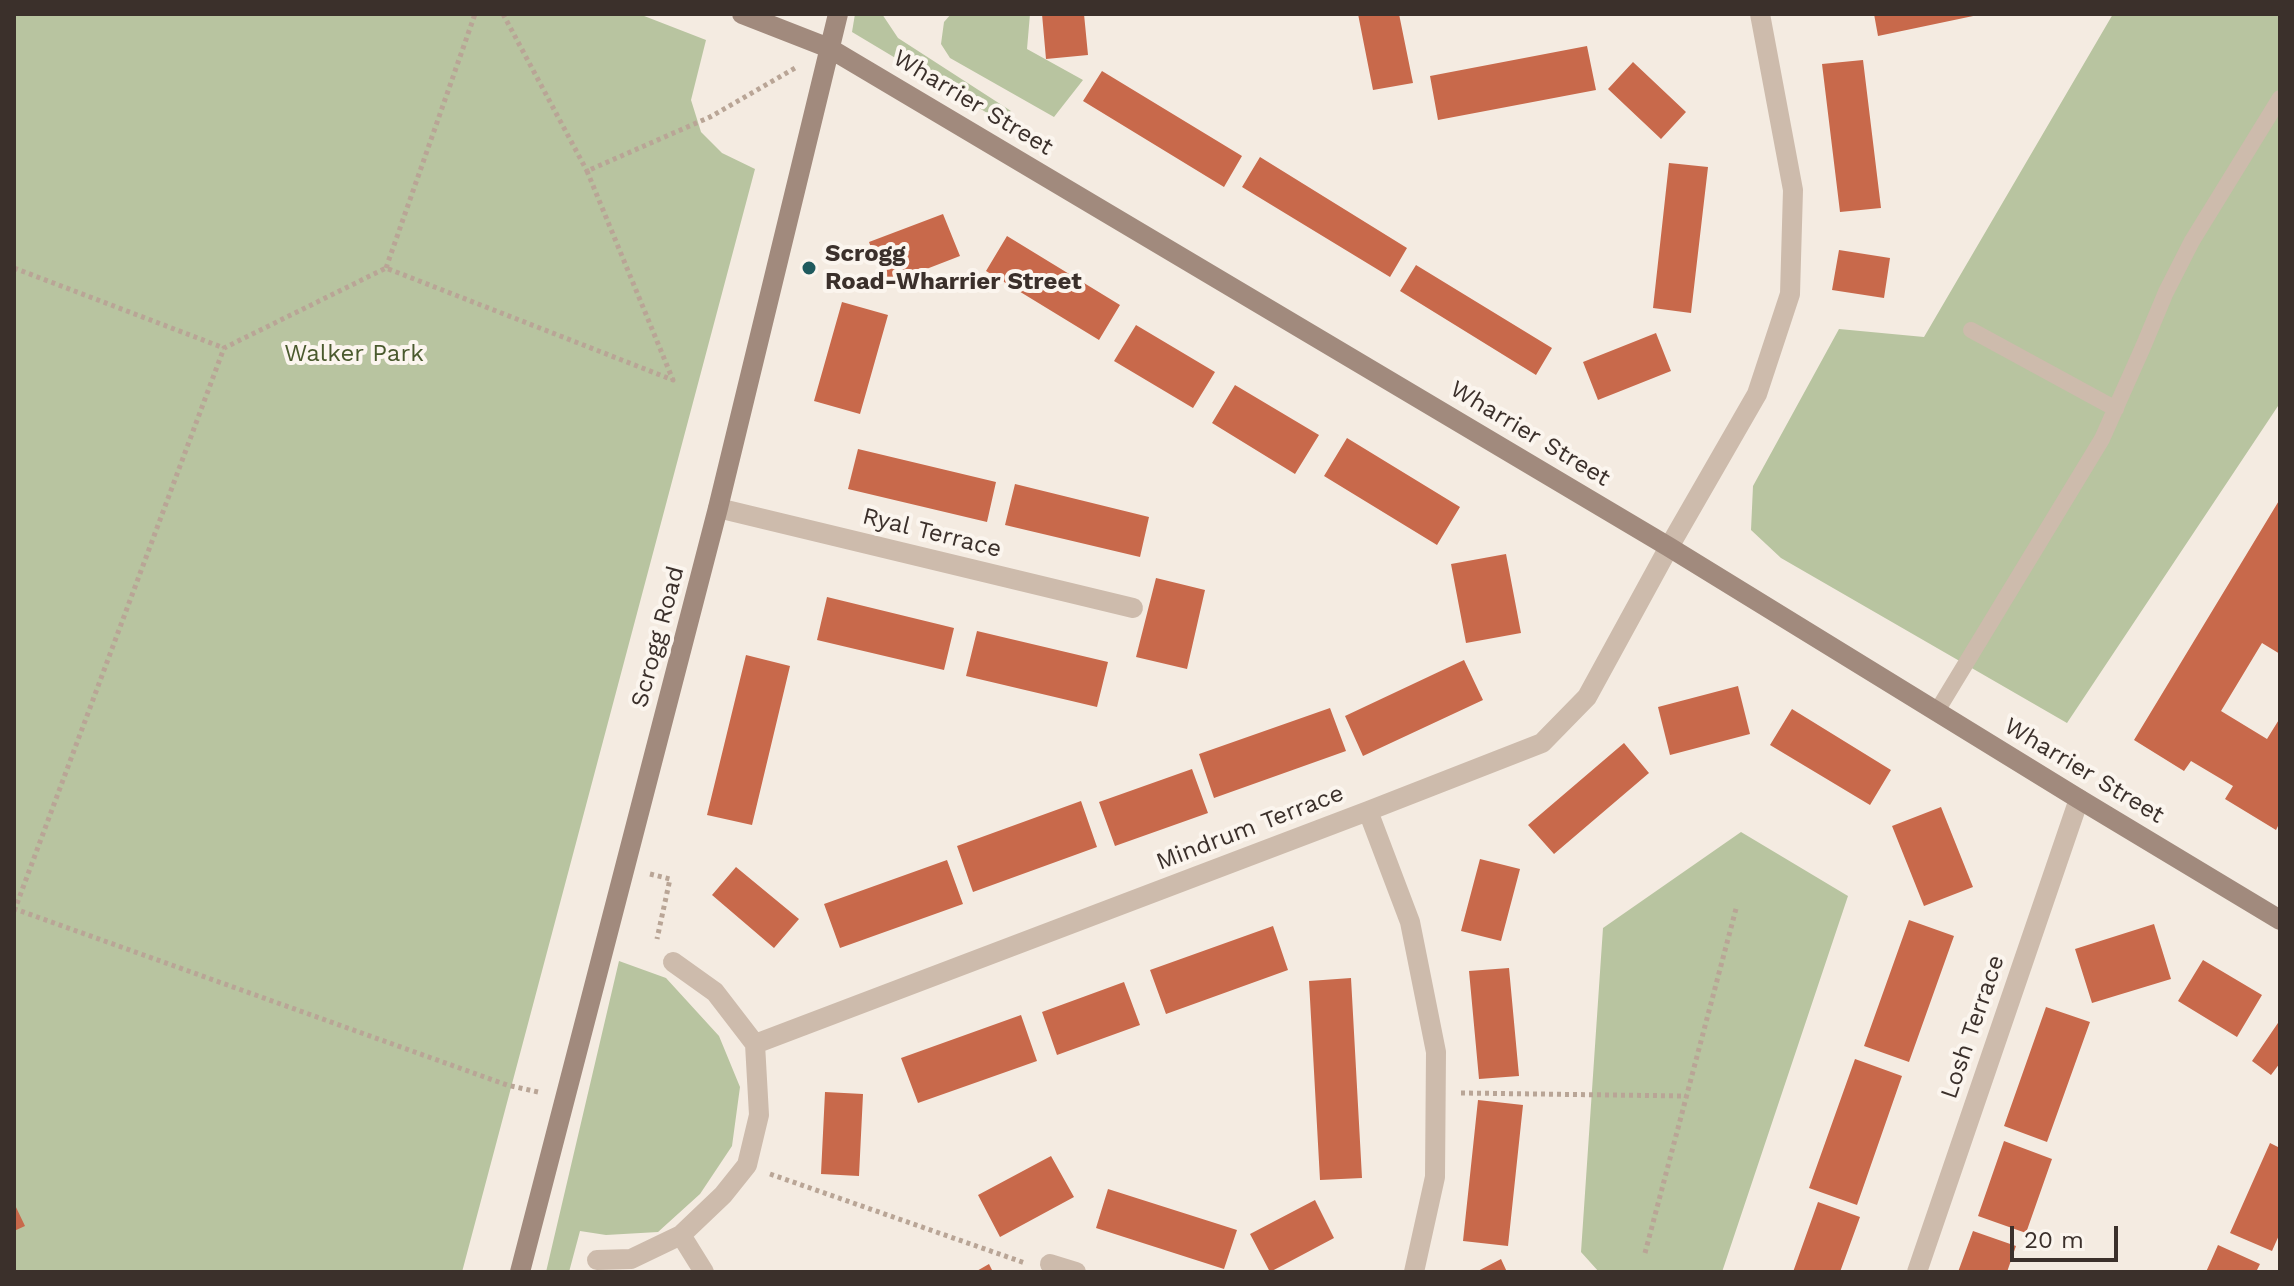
<!DOCTYPE html>
<style>
body{margin:0}
#map{position:relative;width:2294px;height:1286px;overflow:hidden;background:#f4ebe1;font-family:"Work Sans",sans-serif}
canvas{display:block}
.frame{position:absolute;inset:0;border:16px solid #3b302b;pointer-events:none}
.scale{position:absolute;left:2010px;top:1226px;width:108px;height:36px;box-sizing:border-box;border:4px solid #3b302b;border-top:0;padding-left:10px;font-size:24px;line-height:28px;white-space:nowrap;color:#3b302b;-webkit-text-stroke:6px #fbf5ee;paint-order:stroke}
</style>
<div id="map">
<canvas width="2294" height="1286"></canvas>
<div class="frame"></div>
<div class="scale">20 m</div>
</div>
<script>
const context = document.querySelector('canvas').getContext('2d');
context.lineJoin = 'round';
function paint(path, color) { context.fillStyle = color; context.fill(path, 'evenodd'); }
function stroke(path, color, width, dash) { context.strokeStyle = color; context.lineWidth = width; context.lineCap = dash ? 'butt' : 'round'; context.setLineDash(dash || []); context.stroke(path); }
function drawText(font, color, halo, rows, align = 'center') {
  context.font = font + ' "Work Sans",sans-serif'; context.lineWidth = 8; context.setLineDash([]); context.textBaseline = 'middle'; context.strokeStyle = halo; context.fillStyle = color; for (const [text, x, y, turn = 0] of rows) {
    context.save(); context.translate(x, y); context.rotate((+turn || 0) * Math.PI / 180); context.textAlign = isNaN(turn) ? turn : align; if (halo) context.strokeText(text, 0, 0); context.fillText(text, 0, 0); context.restore();
  }
}
paint(new Path2D(`
 M14,14H639L706,40L691,100L701,132L722,153L755,169L462,1272H14Z
 M855,14H882L898,38L1011,111L999,120L852,32Z
 M951,14H1030L1027,49L1083,80L1054,117L950,58L941,44L944,22Z
 M2113,14H2280V403L2067,723L1781,558L1751,530L1753,486L1839,329L1924,337Z
 M1741,832L1848,896L1722,1272H1599L1581,1252L1603,928Z
 M619,961L666,978L719,1036L740,1087L732,1146L700,1194L658,1232L606,1235L580,1231L569,1272H546Z`), '#b8c4a0');
paint(new Path2D(`
 M1042,14H1084L1088,55L1046,59Z
 M1358,14H1399L1413,83L1373,90Z
 M1874,14H1978V15L1878,36Z
 M1587,46L1596,90L1438,120L1430,76Z
 M1863,60L1881,208L1840,212L1822,64Z
 M1633,62L1686,112L1661,139L1608,89Z
 M1102,71L1242,156L1224,187L1083,101Z
 M1260,157L1407,248L1390,277L1242,187Z
 M1669,163L1708,167L1691,313L1653,308Z
 M943,214L960,256L885,285L869,242Z
 M1007,236L1120,305L1099,340L986,271Z
 M1839,250L1890,258L1884,298L1832,290Z
 M1416,265L1552,348L1536,375L1400,291Z
 M842,302L888,315L860,414L814,401Z
 M1136,325L1215,372L1193,408L1114,361Z
 M1656,333L1671,371L1598,400L1583,362Z
 M1235,385L1319,435L1295,474L1212,423Z
 M1347,438L1460,507L1437,545L1324,476Z
 M858,449L996,482L987,522L848,489Z
 M1015,484L1149,517L1140,557L1005,525Z
 M2280,499V654L2262,643L2221,711L2267,739L2280,718V822L2276,830L2225,799L2233,786L2191,761L2184,771L2134,740Z
 M1506,554L1521,633L1466,643L1451,564Z
 M1156,578L1205,590L1187,669L1136,657Z
 M827,597L954,628L944,670L817,640Z
 M977,631L1108,662L1097,707L966,676Z
 M746,655L790,666L752,825L707,815Z
 M1464,660L1483,700L1363,756L1345,716Z
 M1738,686L1750,734L1670,755L1658,707Z
 M1330,708L1346,751L1214,798L1199,754Z
 M1792,709L1891,770L1870,805L1770,745Z
 M1624,743L1649,773L1554,854L1528,825Z
 M1192,769L1208,813L1115,846L1099,802Z
 M1081,801L1097,847L973,892L957,846Z
 M1941,807L1973,887L1924,906L1892,826Z
 M1480,859L1520,869L1501,941L1461,931Z
 M947,860L963,904L840,948L824,904Z
 M736,867L799,919L774,948L712,895Z
 M1909,920L1954,936L1909,1062L1864,1046Z
 M2154,924L2171,979L2092,1003L2075,949Z
 M1273,926L1288,970L1166,1014L1150,970Z
 M2203,960L2262,995L2237,1037L2178,1001Z
 M1509,968L1519,1076L1479,1079L1469,971Z
 M1351,978L1362,1178L1320,1180L1309,981Z
 M1124,982L1140,1025L1057,1055L1042,1012Z
 M2046,1007L2090,1022L2047,1142L2004,1126Z
 M1021,1015L1037,1061L918,1103L901,1058Z
 M2280,1020V1063L2271,1075L2252,1061Z
 M1855,1059L1902,1076L1857,1205L1809,1188Z
 M825,1092L863,1094L859,1176L821,1174Z
 M1478,1100L1523,1105L1508,1246L1463,1241Z
 M2004,1141L2052,1159L2026,1233L1978,1216Z
 M2270,1143L2280,1148V1233L2272,1251L2230,1233Z
 M1051,1156L1074,1197L1000,1237L978,1195Z
 M1108,1189L1237,1230L1224,1269L1096,1228Z
 M1315,1200L1334,1238L1270,1272L1250,1234Z
 M1818,1202L1860,1217L1840,1272H1793Z
 M14,1203L25,1226L14,1231Z
 M1973,1231L2016,1246L2007,1272H1958Z
 M2218,1245L2260,1264L2256,1272H2206Z
 M1501,1259L1507,1272H1476Z
 M989,1264L993,1272H975Z`), '#c8694b');
stroke(new Path2D(`
 M503,14L587,171
 M14,268L224,348
 M386,268L475,14
 M650,874L670,879L657,939
 M538,1092L507,1085L15,909L224,348L386,268L673,380L587,171L710,117L797,67
 M1461,1093L1686,1096
 M770,1174L1025,1263
 M1645,1253L1737,905`), '#b9a596', 5, [4, 4]);
stroke(new Path2D(`
 M1971,330L2116,409
 M1937,711L2102,439L2143,347L2166,292L2192,241L2280,98`), '#cdbbac', 16);
stroke(new Path2D(`
 M718,508L1133,608
 M1368,811L1410,922L1436,1052L1435,1177L1414,1272
 M755,1044L1368,811L1542,743L1587,697L1669,547L1757,394L1790,294L1793,190L1760,14
 M681,1235L704,1272
 M597,1260L631,1259L681,1235L723,1195L747,1165L759,1115L755,1044L715,992L673,962
 M1050,1264L1076,1272
 M1917,1272L2079,799`), '#cdbbac', 20);
stroke(new Path2D(`
 M742,14L829,48L1669,547L2079,799L2280,920
 M520,1272L718,508L838,14`), '#a18a7d', 20);
for (const [x, y, r, color] of [
 [809,268,8,"#1f5a5e"]
]) { const dot = new Path2D(); dot.arc(x, y, r, 0, 2 * Math.PI); context.fillStyle = color; context.fill(dot); stroke(dot, '#fbf5ee', 3); }
drawText('24px', '#3b302b', '#fbf5ee', [
 ["Wharrier Street",973,103,31],
 ["Wharrier Street",1530,434,31],
 ["Ryal Terrace",932,533,14],
 ["Scrogg Road",658,637,-75],
 ["Wharrier Street",2084,771,31],
 ["Mindrum Terrace",1250,828,-21],
 ["Losh Terrace",1973,1027,-71]
]);
drawText('bold 24px', '#3b302b', '#fbf5ee', [
 ["Scrogg",825,254],
 ["Road-Wharrier Street",825,282]
], 'left');
drawText('24px', '#4a5a2e', '#fbf5ee', [
 ["Walker Park",354,354]
]);
</script>
